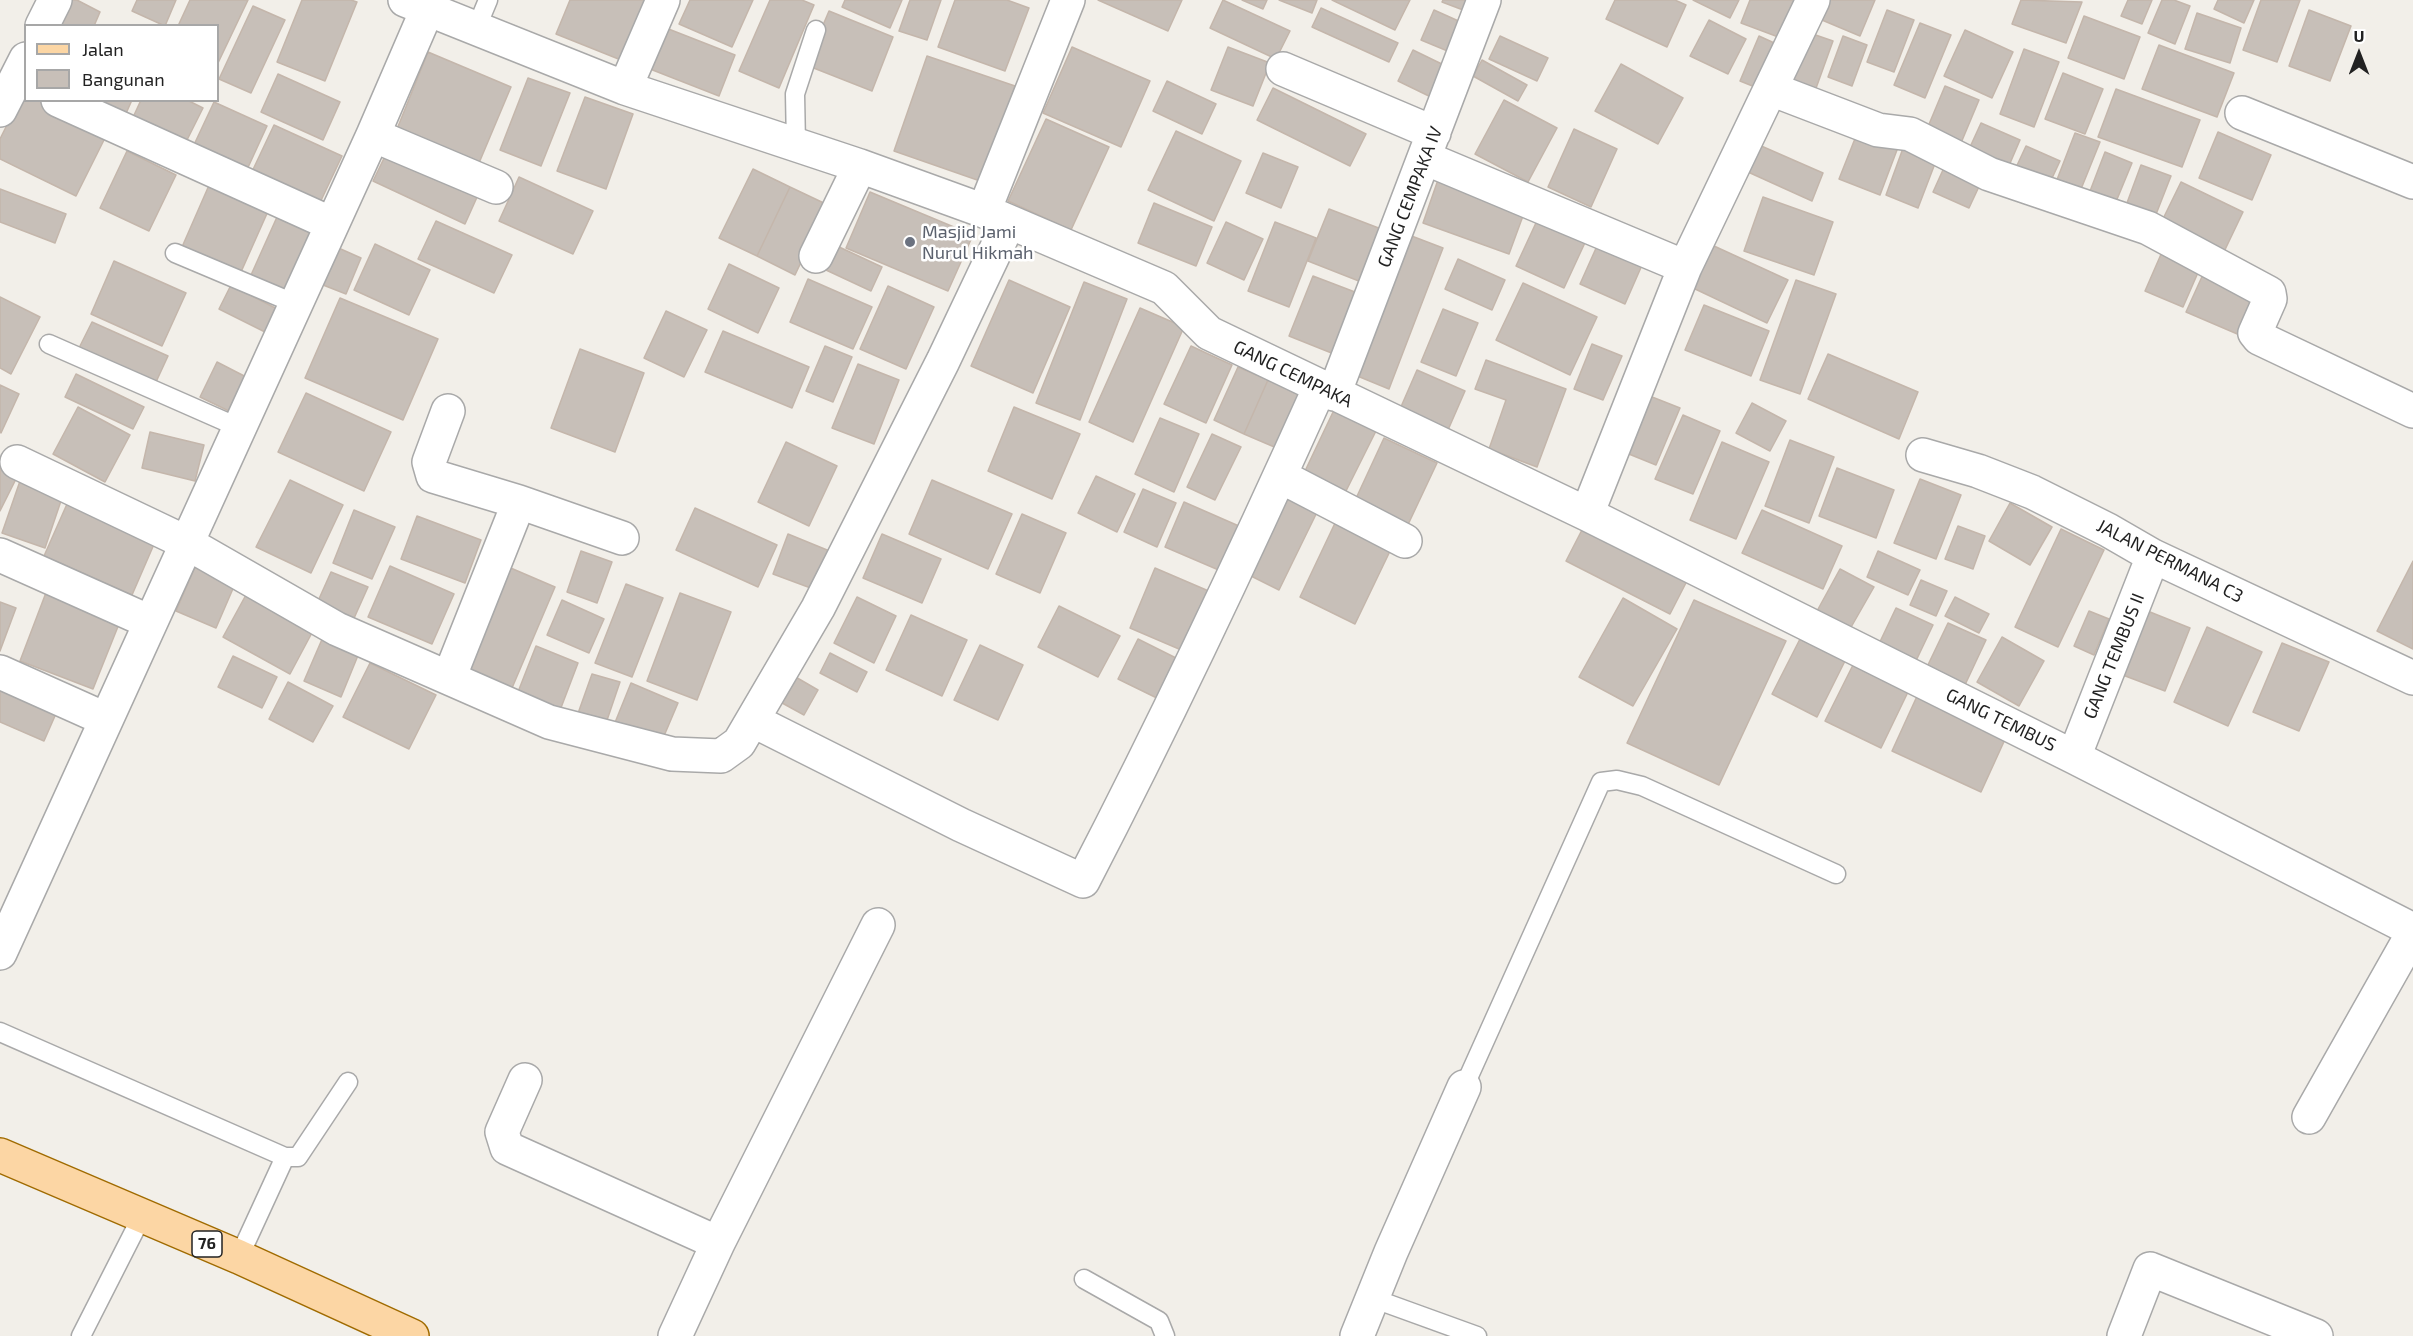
<!DOCTYPE html>
<style>
body{margin:0}
#map{position:relative;width:2413px;height:1336px;overflow:hidden;background:#f2efe9;font-family:"Exo 2",sans-serif}
canvas{display:block}
.legend{position:absolute;left:24px;top:24px;width:195px;height:78px;box-sizing:border-box;background:#fff;border:2px solid #a7a7a7;margin:0;padding:8px 10px;list-style:none;font-size:18px;color:#222}
.legend li{display:flex;align-items:center;gap:12px;height:30px}
.legend b{width:30px;border:2px solid #a7a7a7}
.north{position:absolute;left:2329px;top:24px;width:60px;height:60px;-webkit-text-stroke:4px #fff;paint-order:stroke;rotate:0deg;font-size:16px;font-weight:700;line-height:24px;text-align:center;color:#222}
.north::after{content:'';display:block;margin:auto;width:21px;height:27px;background:#222;clip-path:polygon(50% 0,100% 100%,50% 72%,0 100%)}
</style>
<div id="map">
<canvas width="2413" height="1336"></canvas>
<ul class="legend">
<li><b style="height:8px;background:#fcd6a4"></b>Jalan</li>
<li><b style="height:16px;background:#c7bfb8"></b>Bangunan</li>
</ul>
<div class="north">U</div>
</div>
<script>
const context = document.querySelector('canvas').getContext('2d');
context.lineJoin = 'round';
function paint(path, color) { context.fillStyle = color; context.fill(path, 'evenodd'); }
function stroke(path, color, width, dash) { context.strokeStyle = color; context.lineWidth = width; context.lineCap = dash ? 'butt' : 'round'; context.setLineDash(dash || []); context.stroke(path); }
function drawText(font, color, halo, rows, align = 'center') {
  context.font = font + ' "Exo 2",sans-serif'; context.lineWidth = 5; context.setLineDash([]); context.textBaseline = 'middle'; context.strokeStyle = halo; context.fillStyle = color; for (const [text, x, y, turn = 0] of rows) {
    context.save(); context.translate(x, y); context.rotate((+turn || 0) * Math.PI / 180); context.textAlign = isNaN(turn) ? turn : align; if (halo) context.strokeText(text, 0, 0); context.fillText(text, 0, 0); context.restore();
  }
}
const building = new Path2D(`
 M63,0H77L100,12L94,26H50Z
 M137,0H176L165,26L132,11Z
 M190,0H248L218,63V26H178Z
 M302,0H351L357,2L325,81L277,62Z
 M570,0H651L626,62L556,34Z
 M690,0H753L732,47L679,24Z
 M770,0H802L814,5L779,88L739,71Z
 M845,0H902L890,28L842,7Z
 M910,0H941L927,40L899,31Z
 M955,0H1007L1029,8L1005,71L938,47Z
 M1098,0H1182L1168,31Z
 M1223,0L1290,31L1276,59L1210,28Z
 M1242,0H1267L1263,9Z
 M1279,0H1317L1312,13Z
 M1332,0H1410L1395,30Z
 M1443,0H1477L1471,13L1442,2Z
 M1615,0H1675L1686,5L1667,47L1606,19Z
 M1693,0H1739L1730,18Z
 M1750,0H1804L1789,41L1741,23Z
 M1816,0H1875L1860,36L1810,15Z
 M2021,0L2082,2L2066,43L2012,24Z
 M2128,0H2152L2142,24L2121,16Z
 M2162,0H2174L2190,6L2175,44L2148,33Z
 M2218,0H2254L2244,23L2214,9Z
 M2261,0H2300L2277,62L2243,50Z
 M253,6L285,20L251,93L219,79Z
 M1321,8L1398,43L1389,62L1312,27Z
 M1434,10L1463,23L1450,52L1421,40Z
 M1887,10L1914,20L1894,72L1867,62Z
 M2309,10L2351,26L2330,81L2289,66Z
 M829,11L893,37L872,91L806,65Z
 M2197,13L2241,28L2230,63L2185,49Z
 M2084,16L2140,37L2124,79L2068,58Z
 M1709,20L1746,39L1728,74L1690,56Z
 M1920,23L1951,35L1925,98L1894,85Z
 M666,28L735,55L719,96L650,69Z
 M1965,30L2013,52L1992,98L1944,76Z
 M1804,31L1833,41L1815,91L1786,81Z
 M1500,36L1548,58L1537,81L1489,59Z
 M1759,36L1783,47L1765,91L1740,81Z
 M1843,36L1867,45L1852,86L1828,77Z
 M2159,45L2234,73L2217,117L2142,89Z
 M1072,47L1150,81L1121,147L1043,113Z
 M1228,47L1270,63L1253,106L1211,90Z
 M2024,49L2059,62L2034,127L2000,114Z
 M1413,50L1450,68L1435,99L1398,81Z
 M428,52L511,87L479,163L397,129Z
 M927,56L1015,86L983,182L894,151Z
 M1482,60L1527,85L1518,101L1473,76Z
 M1621,64L1683,98L1658,144L1595,111Z
 M2063,73L2103,89L2085,134L2045,119Z
 M278,74L340,102L323,140L261,112Z
 M528,78L570,93L541,166L500,150Z
 M1167,81L1216,104L1202,134L1153,111Z
 M1945,86L1979,100L1961,143L1927,129Z
 M1273,88L1366,134L1350,166L1257,120Z
 M2116,89L2200,120L2182,167L2098,137Z
 M23,93L26,94V100H38L107,134L76,196L0,159V139Z
 M585,97L633,114L606,189L557,171Z
 M89,100H132L124,118Z
 M141,100H187L203,108L181,152L129,126Z
 M1504,100L1557,128L1528,182L1475,154Z
 M214,102L267,126L245,174L192,149Z
 M1046,119L1109,147L1071,230L1008,201Z
 M1981,123L2020,140L2005,175L1965,158Z
 M274,125L342,156L317,209L249,178Z
 M1860,126L1900,142L1880,195L1839,179Z
 M1574,129L1617,149L1591,207L1548,187Z
 M1176,131L1241,161L1214,221L1148,190Z
 M2218,132L2271,155L2252,200L2199,178Z
 M2075,133L2100,142L2077,199L2053,190Z
 M1906,140L1939,153L1918,208L1886,195Z
 M1759,145L1823,173L1812,201L1748,172Z
 M2026,146L2060,161L2047,189L2013,174Z
 M127,151L176,175L149,231L100,208Z
 M387,152L478,195L465,224L373,181Z
 M2105,152L2132,163L2113,209L2087,199Z
 M1263,153L1298,167L1281,208L1246,193Z
 M1947,161L1983,178L1969,208L1933,192Z
 M2141,165L2171,176L2153,222L2124,211Z
 M753,169L790,187L757,256L719,238Z
 M1440,174L1527,205L1509,254L1423,223Z
 M519,177L593,211L573,254L499,221Z
 M2181,182L2243,212L2222,256L2159,227Z
 M210,183L269,209L241,272L182,247Z
 M790,187L828,205L795,275L757,256Z
 M0,189L66,214L55,243L0,222Z
 M870,192L973,235L948,291L846,248Z
 M1763,197L1833,222L1814,275L1744,251Z
 M1154,203L1212,227L1196,266L1138,243Z
 M1329,209L1389,232L1369,285L1308,261Z
 M1541,212L1589,234L1564,288L1516,266Z
 M277,217L317,235L291,293L251,275Z
 M436,221L512,255L494,293L418,259Z
 M1226,222L1263,239L1244,280L1207,263Z
 M1275,222L1316,238L1289,307L1248,291Z
 M1409,235L1443,248L1389,389L1355,375Z
 M1601,237L1646,256L1625,304L1580,284Z
 M375,244L430,270L409,315L354,290Z
 M334,246L361,258L346,294L318,283Z
 M837,246L882,267L871,291L826,270Z
 M1714,246L1788,280L1767,323L1693,288Z
 M2162,252L2200,268L2183,307L2145,291Z
 M1458,259L1505,280L1492,310L1445,289Z
 M114,261L186,293L162,346L91,314Z
 M729,264L779,288L758,333L708,309Z
 M2205,270L2260,293L2242,336L2186,312Z
 M1313,276L1368,297L1344,358L1289,336Z
 M808,279L872,307L853,349L790,322Z
 M1009,280L1070,307L1033,393L971,366Z
 M1796,280L1836,294L1800,394L1760,380Z
 M1084,282L1127,299L1080,420L1036,403Z
 M1523,283L1597,317L1570,375L1496,340Z
 M231,285L281,311L269,334L219,309Z
 M888,286L934,307L906,369L860,349Z
 M0,297L40,317L11,374L0,368Z
 M340,298L438,339L403,420L305,378Z
 M1704,305L1769,331L1751,376L1685,350Z
 M1140,308L1184,327L1133,442L1089,422Z
 M1443,309L1478,323L1456,376L1421,362Z
 M666,311L707,330L684,377L644,358Z
 M92,322L168,356L156,382L79,348Z
 M723,331L809,367L792,408L705,372Z
 M1592,344L1622,356L1603,400L1574,389Z
 M825,346L852,357L833,402L806,391Z
 M1191,346L1232,365L1206,423L1164,404Z
 M580,349L644,373L615,452L551,428Z
 M1828,354L1918,392L1899,439L1808,399Z
 M1486,360L1566,389L1537,467L1489,449L1506,400L1475,389Z
 M217,362L254,381L237,415L200,397Z
 M858,364L899,380L874,444L832,428Z
 M1238,367L1268,380L1244,434L1214,420Z
 M1417,370L1465,391L1448,430L1400,409Z
 M76,374L144,407L133,429L65,397Z
 M1268,380L1309,398L1286,452L1244,434Z
 M0,385L19,394L1,433L0,432Z
 M306,393L391,432L364,491L278,452Z
 M1642,393L1680,408L1656,465L1619,450Z
 M1752,403L1786,421L1770,451L1736,433Z
 M78,407L130,435L105,482L53,454Z
 M1014,407L1080,434L1052,499L988,471Z
 M1334,410L1376,431L1346,491L1305,471Z
 M1683,415L1720,431L1693,494L1655,479Z
 M1160,418L1199,434L1174,492L1135,474Z
 M150,432L204,445L195,481L142,468Z
 M1212,434L1241,447L1215,500L1187,487Z
 M1384,438L1437,463L1405,531L1352,507Z
 M1790,440L1834,457L1809,523L1765,506Z
 M786,442L837,466L809,526L758,502Z
 M1722,442L1769,462L1736,539L1690,520Z
 M0,464L19,473L0,511Z
 M1837,468L1894,490L1876,538L1819,516Z
 M1096,476L1135,494L1117,532L1078,513Z
 M1920,479L1961,495L1936,559L1894,543Z
 M290,480L343,505L311,573L256,547Z
 M932,480L1012,514L988,569L909,534Z
 M20,481L63,495L45,548L2,533Z
 M1281,482L1322,502L1279,590L1239,570Z
 M1143,489L1176,503L1157,547L1124,532Z
 M1184,502L1248,530L1228,574L1165,547Z
 M2010,503L2052,527L2030,565L1989,541Z
 M67,504L155,542L132,595L44,556Z
 M695,508L777,545L758,587L676,550Z
 M354,510L395,527L372,579L333,563Z
 M1762,510L1842,546L1823,589L1742,553Z
 M1022,514L1066,533L1040,593L996,574Z
 M417,516L481,540L465,583L401,559Z
 M1336,521L1392,547L1355,624L1300,597Z
 M1585,524L1689,577L1670,614L1566,561Z
 M1958,526L1985,536L1973,569L1945,559Z
 M2061,529L2104,550L2058,647L2015,627Z
 M788,534L832,552L816,590L773,574Z
 M882,534L941,559L922,603L863,578Z
 M581,551L612,562L597,603L567,592Z
 M1878,551L1920,570L1908,595L1867,577Z
 M2413,561V649L2377,631Z
 M390,566L454,594L432,644L368,617Z
 M506,566L555,587L512,688L463,667Z
 M195,567L235,584L216,628L176,611Z
 M1155,568L1211,592L1186,652L1130,628Z
 M1840,569L1874,587L1850,629L1817,611Z
 M331,572L368,587L351,625L314,610Z
 M1921,580L1947,591L1936,616L1910,605Z
 M626,584L663,598L632,677L595,663Z
 M47,590L121,619L93,689L20,661Z
 M247,593L314,629L290,674L223,637Z
 M680,593L731,612L697,700L647,681Z
 M857,597L896,616L874,663L834,643Z
 M1955,597L1989,614L1979,633L1945,616Z
 M1623,598L1677,629L1633,706L1579,677Z
 M562,600L604,619L589,653L547,635Z
 M1694,600L1786,641L1719,785L1627,743Z
 M0,602L16,608L0,651Z
 M1059,606L1120,636L1098,677L1038,647Z
 M1896,608L1933,625L1914,665L1877,648Z
 M2145,610L2190,628L2165,691L2120,674Z
 M2089,611L2109,619L2094,655L2074,646Z
 M911,615L967,640L942,696L886,670Z
 M1948,623L1986,640L1964,687L1926,669Z
 M2207,627L2262,652L2228,726L2174,702Z
 M323,637L359,653L341,697L304,681Z
 M2002,637L2044,661L2019,706L1977,682Z
 M1138,639L1184,662L1165,702L1118,679Z
 M1800,639L1845,661L1817,717L1772,694Z
 M2282,643L2329,662L2299,731L2253,712Z
 M980,645L1023,665L998,720L954,700Z
 M536,646L578,663L559,713L516,697Z
 M830,653L867,672L857,692L820,673Z
 M233,656L277,677L262,708L218,687Z
 M370,663L436,695L409,749L343,717Z
 M1853,665L1908,692L1881,748L1825,721Z
 M787,672L818,690L804,715L773,698Z
 M592,674L620,682L604,729L576,719Z
 M288,682L333,706L313,742L269,719Z
 M631,683L678,703L661,743L614,725Z
 M0,684L58,709L44,741L0,722Z
 M1918,694L2007,735L1981,792L1892,751Z`);
paint(building, '#c7bfb8');
stroke(building, '#c4b6ab', 1.5);
const service = new Path2D(`
 M476,29L488,0
 M796,145L795,94L816,30
 M175,253L296,304
 M49,344L240,428
 M0,1032L285,1157H298L348,1082
 M1464,1087L1601,782L1617,780L1642,786L1836,874
 M239,1257L285,1157
 M1084,1279L1159,1321L1165,1336
 M1372,1298L1477,1336
 M81,1336L142,1216`);
const minor = new Path2D(`
 M405,0L625,88L860,166L984,211L1164,288L1209,333L1587,514L2074,757L2413,930
 M42,26L55,0
 M1283,69L1434,133
 M625,88L663,0
 M1771,89L1878,130L1910,134L1989,174L2148,228L2269,293L2270,299L2255,333L2259,338L2413,411
 M58,100L332,224
 M0,110L26,59
 M2242,113L2413,182
 M373,135L496,187
 M1425,158L1685,267
 M984,211L1068,0
 M816,256L860,166
 M1334,394L1484,0
 M448,411L429,462L433,476L519,502L449,678
 M1923,455L1978,471L2032,492L2108,530L2153,556L2413,678
 M17,462L187,543L337,629L549,722L672,754L721,756L739,743L818,608L943,361L1009,222
 M1280,476L1405,541
 M519,502L622,538
 M1587,514L1685,267L1813,0
 M0,555L150,622
 M0,672L105,719
 M754,721L961,825L1083,881C1167,719 1245,554 1320,387
 M2074,757L2153,556
 M0,953L373,135L427,10
 M525,1080L502,1132L507,1148L718,1243
 M2309,1117L2413,933
 M675,1336L718,1243L878,925
 M1357,1336L1391,1252L1464,1087
 M2124,1336L2150,1269L2316,1336`);
const primary = new Path2D(`
 M0,1155L239,1257L412,1336`);
stroke(service, '#a9a9a9', 21);
stroke(minor, '#a9a9a9', 36);
stroke(primary, '#a06b00', 36);
stroke(service, '#fff', 18);
stroke(minor, '#fff', 33);
stroke(primary, '#fcd6a4', 33);
for (const [x, y, r, color] of [
 [910,242,6,"#6b7280"]
]) { const dot = new Path2D(); dot.arc(x, y, r, 0, 2 * Math.PI); context.fillStyle = color; context.fill(dot); stroke(dot, '#fff', 2); }
for (const [x, y, w] of [
 [207,1244,30]
]) { const box = new Path2D(); box.roundRect(x - w / 2, y - 13, w, 26, 4.5); context.fillStyle = '#fff'; context.fill(box); stroke(box, '#222', 1.5); }
drawText('bold 16px', '#222', null, [
 ["76",207,1244]
]);
drawText('18px', '#222', '#fff', [
 ["GANG CEMPAKA IV",1410,197,-69],
 ["GANG CEMPAKA",1293,374,26],
 ["JALAN PERMANA C3",2170,561,27],
 ["GANG TEMBUS II",2114,656,-68],
 ["GANG TEMBUS",2001,720,26]
]);
drawText('18px', '#5b616d', '#fff', [
 ["Masjid Jami",922,232],
 ["Nurul Hikmah",922,253]
], 'left');
</script>
